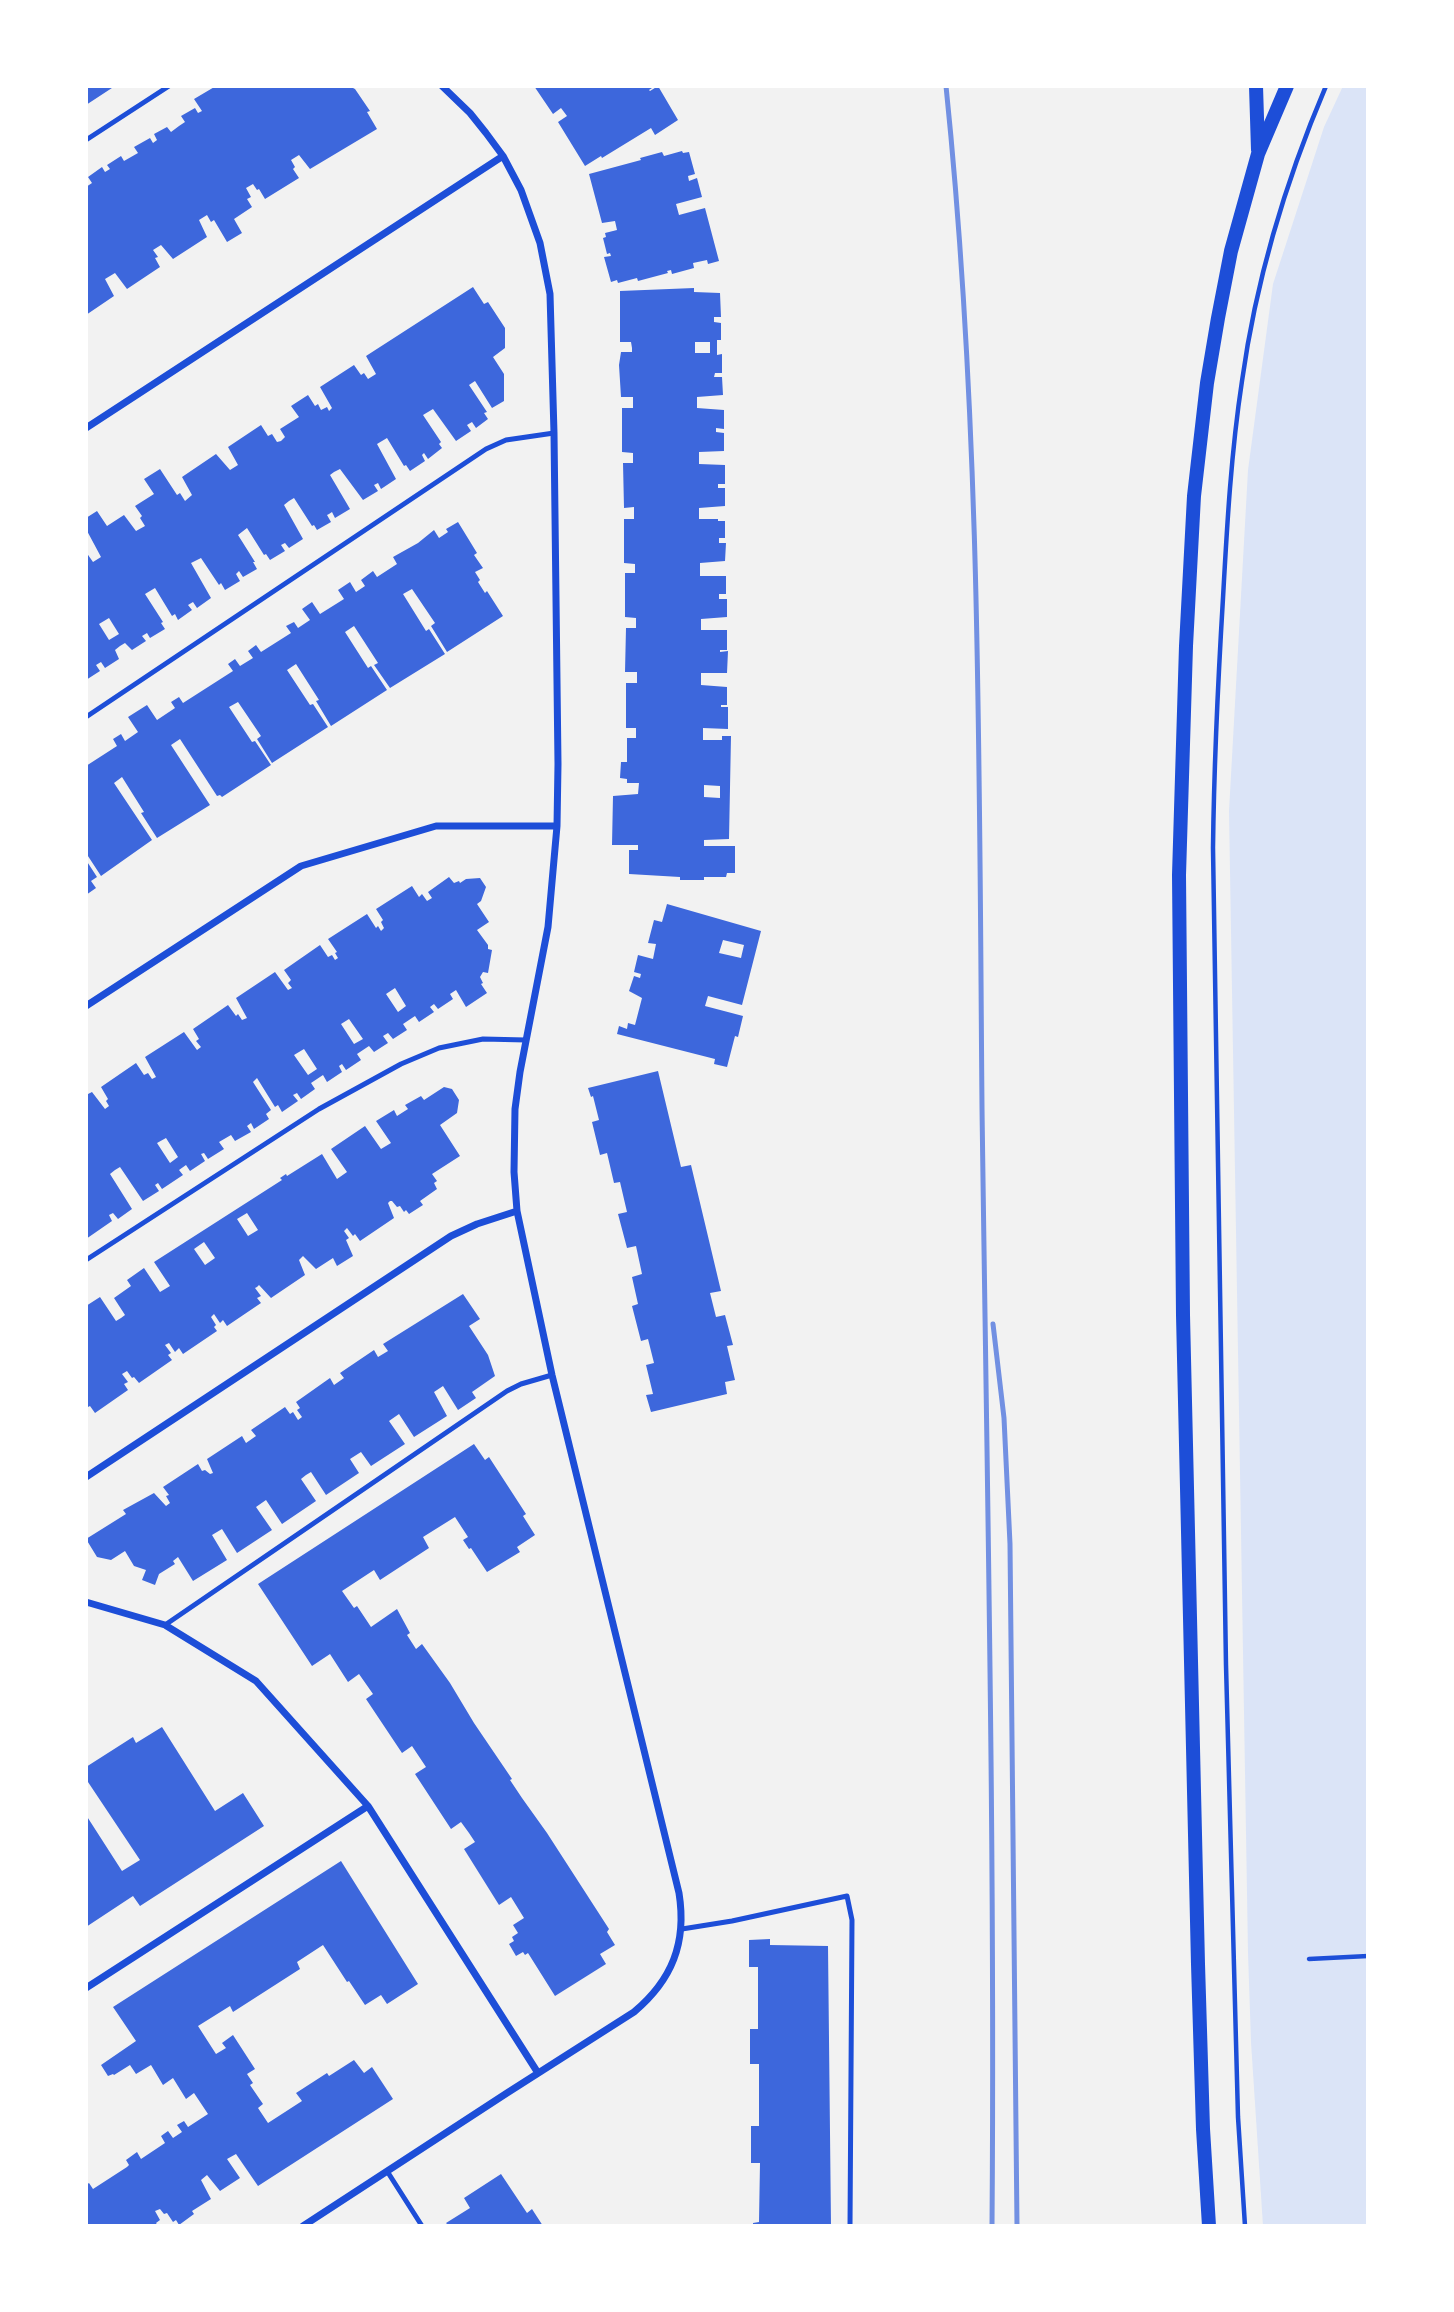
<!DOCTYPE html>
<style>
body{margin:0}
#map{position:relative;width:1454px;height:2312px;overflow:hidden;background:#f2f2f2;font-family:"PT Serif",serif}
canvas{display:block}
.frame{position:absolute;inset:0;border:88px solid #fff;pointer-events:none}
</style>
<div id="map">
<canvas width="1454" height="2312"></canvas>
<div class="frame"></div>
</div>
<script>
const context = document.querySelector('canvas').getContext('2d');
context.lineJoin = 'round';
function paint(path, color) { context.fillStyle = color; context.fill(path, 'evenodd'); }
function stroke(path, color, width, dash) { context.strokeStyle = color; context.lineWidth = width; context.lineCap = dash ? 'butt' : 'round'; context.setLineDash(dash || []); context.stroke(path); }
paint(new Path2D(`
 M1343,86H1368V2226H1263L1251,2042L1248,1953L1229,811L1248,470L1273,284L1324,127Z`), '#dbe4f7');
paint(new Path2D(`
 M86,86H115L86,105Z
 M216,86H349L355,89L370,111L367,112L377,129L310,169L299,155L291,160L295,167L293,169L299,178L265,199L259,189L257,190L253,184L246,188L251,197L247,199L252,207L234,219L242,233L227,242L214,220L211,222L207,215L199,220L207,237L173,259L161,245L153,250L158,257L155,258L160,267L127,289L115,273L105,279L114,296L86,315V187L92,183L88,177L102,167L105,172L110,169L107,165L121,156L124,161L138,153L134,147L150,138L153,143L157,140L154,134L167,127L171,132L179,126L185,122L181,116L195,108L198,113L202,111L194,99Z
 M534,86H655L649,90L650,91L658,86L678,120L655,135L651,128L602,158L601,156L585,166L558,122L567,116L561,108L553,114Z
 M682,151L683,153L689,152L695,174L688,176L689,181L697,178L702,197L676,204L679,215L705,208L719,261L708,264L707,260L693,263L694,268L672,274L671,270L667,271L668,273L638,281L637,278L618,283L617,280L611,282L604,257L611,256L610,253L607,254L603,238L606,237L605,233L617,230L615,221L602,223L589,174L641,160L640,158L662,152L664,156Z
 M473,287L484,304L488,302L505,328V348L493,357L504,374V401L492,408L475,381L469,385L487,412L484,413L488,419L476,428L472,422L467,425L471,431L456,441L433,409L423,415L441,442L439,444L442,448L428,459L424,453L422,455L425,461L410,471L406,465L404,466L387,438L377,444L396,479L381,489L378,483L374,485L378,491L363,500L340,469L334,472L330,475L350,509L335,518L332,512L329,514L327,515L331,522L317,530L314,525L312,526L294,498L289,501L284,505L303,539L289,548L285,543L281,545L285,551L270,560L266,554L264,555L247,528L238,535L255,562H253L257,569L243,577L239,571L236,574L240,581L225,590L221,583L219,585L201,558L191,563L211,598L197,608L193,602L188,605L192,610L178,620L175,614L172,616L155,588L145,594L163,622L161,623L165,629L150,638L147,633L142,636L146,641L132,650L125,643L120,646L115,650L119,659L105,668L101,662L96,665L100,671L86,680V552L93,562L101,557L86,529V518L97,511L107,526L124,515L136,531L145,526L140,518L142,516L135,506L154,494L144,479L160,469L177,495L180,493L185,501L192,495L182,477L216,454L230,470L238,465L228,447L261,425L268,436L272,434L277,442L281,441L285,437L280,429L299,417L291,406L308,395L315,406L318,404L321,410L327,407L329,411L332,408L320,387L354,365L361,375L364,373L368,379L376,374L366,356ZM109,618L119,634L109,640L99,624Z
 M694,288V292L720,293L721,317H714V322L721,323V340H717V355L722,354V373H715L714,377H722L723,395L697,397V408L724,410V429L716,428V432L724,433V451L699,452V464L725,465V484H718V488H725V506L699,508V519H718V521H725V538H719V543H726L725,561L700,563V576H726V594H719V599H727V617L701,619V630H727V650H720V652L728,651L727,673H701V685L727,687V705H721V707H728V729L703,728V740H722V736H731L729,839L704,840V846H735V873H727L726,877H704V880H680V877L629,874V850H638V845H612L613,796L638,794L639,783H627V779L620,778L621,762H627V738H636V728H626V683H637V672H625L626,628H636V618L625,617V573H635V564L624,563V519H634V507L624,508L623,463H633V453L622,452V408H633V397H621L619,365L621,352H632V348L631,342H620V291ZM695,342H710V353H695ZM704,785L720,786V798L704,797Z
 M458,522L477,553L474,555L483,568L475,572L480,580L478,582L485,593L487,591L503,616L447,652L431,626L435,623L412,589L403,594L426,631L429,629L445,654L390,688L374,665L378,663L354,626L345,632L368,668L371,666L387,690L331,726L316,701L319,700L296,664L287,670L310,705L313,704L328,727L272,763L257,739L261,736L238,702L229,707L252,742L255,741L271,765L222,797L220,795L217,796L180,739L171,745L210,805L157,838L141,813L144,812L122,777L114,783L152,840L101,876L86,853L88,849L86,846V766L117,746L113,739L121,734L125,741L138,732L128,717L147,705L157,720L175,708L171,702L179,697L183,703L233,671L228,664L235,659L240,666L253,658L248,651L256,645L261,652L291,633L286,626L294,622L298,628L310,620L302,609L312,602L320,614L344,599L338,590L350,582L356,592L365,586L361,580L373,571L377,577L397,564L393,557L418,543L434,530L439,538L448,532L446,529Z
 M86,860L97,877L91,881L96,888L86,895Z
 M449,877L454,883L459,881L460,883L466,879L480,878L486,887L481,901L477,904L489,922L477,930L488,945V949L492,950L488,973L483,972L480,977L483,983L481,984L487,993L466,1007L456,990L450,994L453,999L438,1009L434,1004L430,1007L434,1012L419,1022L415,1016L403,1024L407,1030L393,1039L388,1033L383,1036L388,1043L374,1052L369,1046L357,1054L361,1060L346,1070L342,1064L339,1066L342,1072L327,1082L323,1075L311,1083L315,1089L301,1099L297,1093L293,1095L298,1101L282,1112L278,1105L275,1107L257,1078L253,1082L271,1110L266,1114L269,1119L254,1129L251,1123L247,1126L251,1132L235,1141L231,1135L219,1142L224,1149L208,1159L204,1153L201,1154L205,1161L190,1171L186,1165L179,1170L183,1175L162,1189L158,1183L155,1185L159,1191L143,1201L120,1167L115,1170L110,1174L132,1209L118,1219L113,1213L109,1215L112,1221L86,1239V1095L92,1092L105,1109L109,1106L106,1101L108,1099L101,1087L136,1063L144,1075L148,1073L152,1079L156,1077L145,1057L184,1032L197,1050L201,1047L196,1041L199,1039L193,1029L228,1005L236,1016L238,1014L242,1020L247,1018L236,998L275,972L288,990L292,988L288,983L291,980L284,970L320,945L328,957L332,955L335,960L338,958L335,953L337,952L328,939L367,914L376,928L378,926L381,931L384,928L381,922L383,920L376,909L412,886L419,897L422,894L427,901L432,898L428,892ZM395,988L406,1006L398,1012L386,994ZM349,1019L363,1039L354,1044L341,1024ZM304,1049L317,1069L308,1075L294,1055ZM166,1138L178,1157L170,1163L157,1143Z
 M667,904L761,931L742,1005L708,996L705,1006L743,1016L738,1037L735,1036L727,1067L714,1064L715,1059L617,1034L619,1026L627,1029L628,1023L635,1025L642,998L629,991L634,976L640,978L641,974L634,972L638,955L653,959L656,944L648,943L654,920L662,922ZM723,940L744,945L741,958L719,953Z
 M658,1071L681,1167L691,1165L721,1291L710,1293L716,1317L725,1315L733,1345L727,1346L735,1380L725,1382L727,1394L651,1412L646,1395L653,1394L646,1365L654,1363L648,1339L641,1341L632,1306L638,1304L632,1277L642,1274L636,1246L627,1248L618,1214L627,1212L620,1182L614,1183L607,1153L600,1155L592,1122L599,1120L593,1096L591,1097L588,1088Z
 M444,1087L452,1089L459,1100L457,1113L440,1125L460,1156L432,1174L437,1181L434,1183L437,1189L420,1201L423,1205L409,1214L406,1210L404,1212L400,1206L397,1207L392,1201H390L388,1203L394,1218L360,1241L355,1234L353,1236L347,1228L344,1231L349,1238L346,1240L353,1256L337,1266L333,1258L316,1269L303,1256L299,1260L305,1275L271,1298L259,1285L257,1287L255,1288L261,1296L257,1298L261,1303L227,1326L223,1320L220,1323L214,1314L211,1317L216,1325L214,1327L217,1331L183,1354L179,1348L175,1352L169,1343L165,1345L171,1353L168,1355L172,1360L139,1383L134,1377L132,1378L127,1371L122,1374L128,1382L124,1384L128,1390L95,1413L90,1406L88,1407L86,1404V1306L100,1297L116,1321L121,1318L125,1315L114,1298L131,1286L127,1280L144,1268L160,1292L170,1286L154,1262L282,1180L280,1178L286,1174L287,1176L322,1154L337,1179L347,1172L331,1149L365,1126L381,1149L391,1143L376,1121L394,1110L397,1116L408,1109L405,1105L421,1096L424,1100ZM247,1213L258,1230L248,1236L237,1219ZM204,1242L215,1258L205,1265L194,1249Z
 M463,1294L480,1319L469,1326L488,1355L495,1376L472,1392L476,1398L458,1410L443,1386L434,1392L447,1416L414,1437L399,1414L389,1421L405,1444L371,1466L361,1452L350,1459L359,1473L326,1495L311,1472L306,1475L301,1479L316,1501L282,1524L266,1500L256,1507L272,1530L237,1553L222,1529L212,1535L227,1560L193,1581L178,1557L173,1561L175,1564L159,1574L155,1585L142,1580L146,1570L134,1566L125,1551L111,1560L97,1557L86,1539L126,1514L123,1510L154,1493L166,1506L170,1503L166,1496L169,1495L163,1487L198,1464L202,1471L205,1470L210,1474L213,1473L207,1459L242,1436L246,1443L256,1436L251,1430L285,1407L290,1414L293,1412L298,1420L302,1417L297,1410L300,1408L296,1402L330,1378L334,1385L344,1378L340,1373L374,1350L378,1357L388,1351L383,1344Z
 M474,1444L485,1460L489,1457L526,1514L523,1516L535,1535L517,1547L520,1552L487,1572L471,1548L469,1549L463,1540L468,1537L455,1517L423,1537L429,1548L380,1580L374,1570L342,1591L354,1608L357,1606L371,1627L397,1609L410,1633L407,1635L416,1649L422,1644L450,1683L474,1723L512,1779L510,1780L522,1798L547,1833L609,1929L607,1932L615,1945L600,1954L606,1964L555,1996L528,1953L525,1955L523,1952L516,1956L509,1944L514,1941L512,1937L518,1933L513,1925L524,1918L511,1897L499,1905L464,1849L475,1842L469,1833L461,1822L451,1829L415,1774L426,1767L412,1746L402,1753L366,1699L373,1694L359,1674L348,1682L330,1654L312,1666L258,1584Z
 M162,1727L215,1811L243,1793L264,1826L140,1906L133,1896L86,1927V1815L122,1871L140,1860L86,1779V1767L133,1737L136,1743Z
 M341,1861L418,1984L387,2004L381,1995L365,2005L349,1981L347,1982L323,1945L297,1962L300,1969L233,2012L230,2006L198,2026L216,2054L226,2048L222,2043L233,2035L255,2069L247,2074L253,2083L250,2085L263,2104L258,2108L268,2123L302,2101L296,2093L327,2073L329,2076L354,2060L364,2073L372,2067L393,2099L258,2186L236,2154L227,2159L240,2178L220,2191L207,2175L201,2180L211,2199L192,2211L194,2214L179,2225L176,2220L173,2222L167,2213L164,2214L160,2209L155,2211L160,2220L156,2223L158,2226H86V2185L89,2183L93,2189L127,2167L129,2165L126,2160L137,2152L141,2159L165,2143L161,2136L168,2131L173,2138L182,2132L177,2125L184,2121L188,2127L208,2114L194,2093L186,2099L173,2078L163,2085L151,2065L136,2074L130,2065L114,2075L113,2074L108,2076L101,2065L136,2041L113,2007Z
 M770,1939V1945L828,1946L831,2226H753V2223L759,2222L760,2163H751V2126H759V2064H750V2029H758V1967H749V1940Z
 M501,2174L527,2213L532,2209L543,2226H449L446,2223L470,2208L464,2198Z`), '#3d67dc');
stroke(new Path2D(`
 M1309,1959L1368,1956
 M1245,2226L1238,2117L1226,1665L1213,848C1214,764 1218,681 1223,598C1227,526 1231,453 1242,381C1256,280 1286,180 1326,86`), '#1d4ed8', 4.5);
stroke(new Path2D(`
 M86,140L169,86
 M86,717L486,449L506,440L554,433
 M86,1260L319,1109L401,1064L439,1048L483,1039L526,1040
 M165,1625L507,1391L521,1384L552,1375
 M682,1929L732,1921L847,1896L852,1920L850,2226
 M387,2171L422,2226`), '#1d4ed8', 5);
stroke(new Path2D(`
 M86,428L503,156
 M86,1006L301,866L436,826H557
 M86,1477L451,1236L477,1224L517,1211
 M86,1602L165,1625L256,1681L368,1806L538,2073
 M86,1988L368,1806
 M303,2226L507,2093L634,2012C672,1980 687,1943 679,1893L552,1375L517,1211L514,1172L515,1109L520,1072L548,927L557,826L558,764L554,433L550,294L540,243L521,190L503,156L486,133L470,113L442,86`), '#1d4ed8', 7);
stroke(new Path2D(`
 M1256,86L1258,150
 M1209,2226L1203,2129L1198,1964L1183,1315L1179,875L1186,646L1194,496L1207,383L1218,318L1231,251L1258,154L1287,86`), '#1d4ed8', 14);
stroke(new Path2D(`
 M946,86C981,425 979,767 982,1107C987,1480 995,1853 992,2226
 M993,1324L1004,1418L1010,1544L1017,2226`), '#7290e2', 5);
</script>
